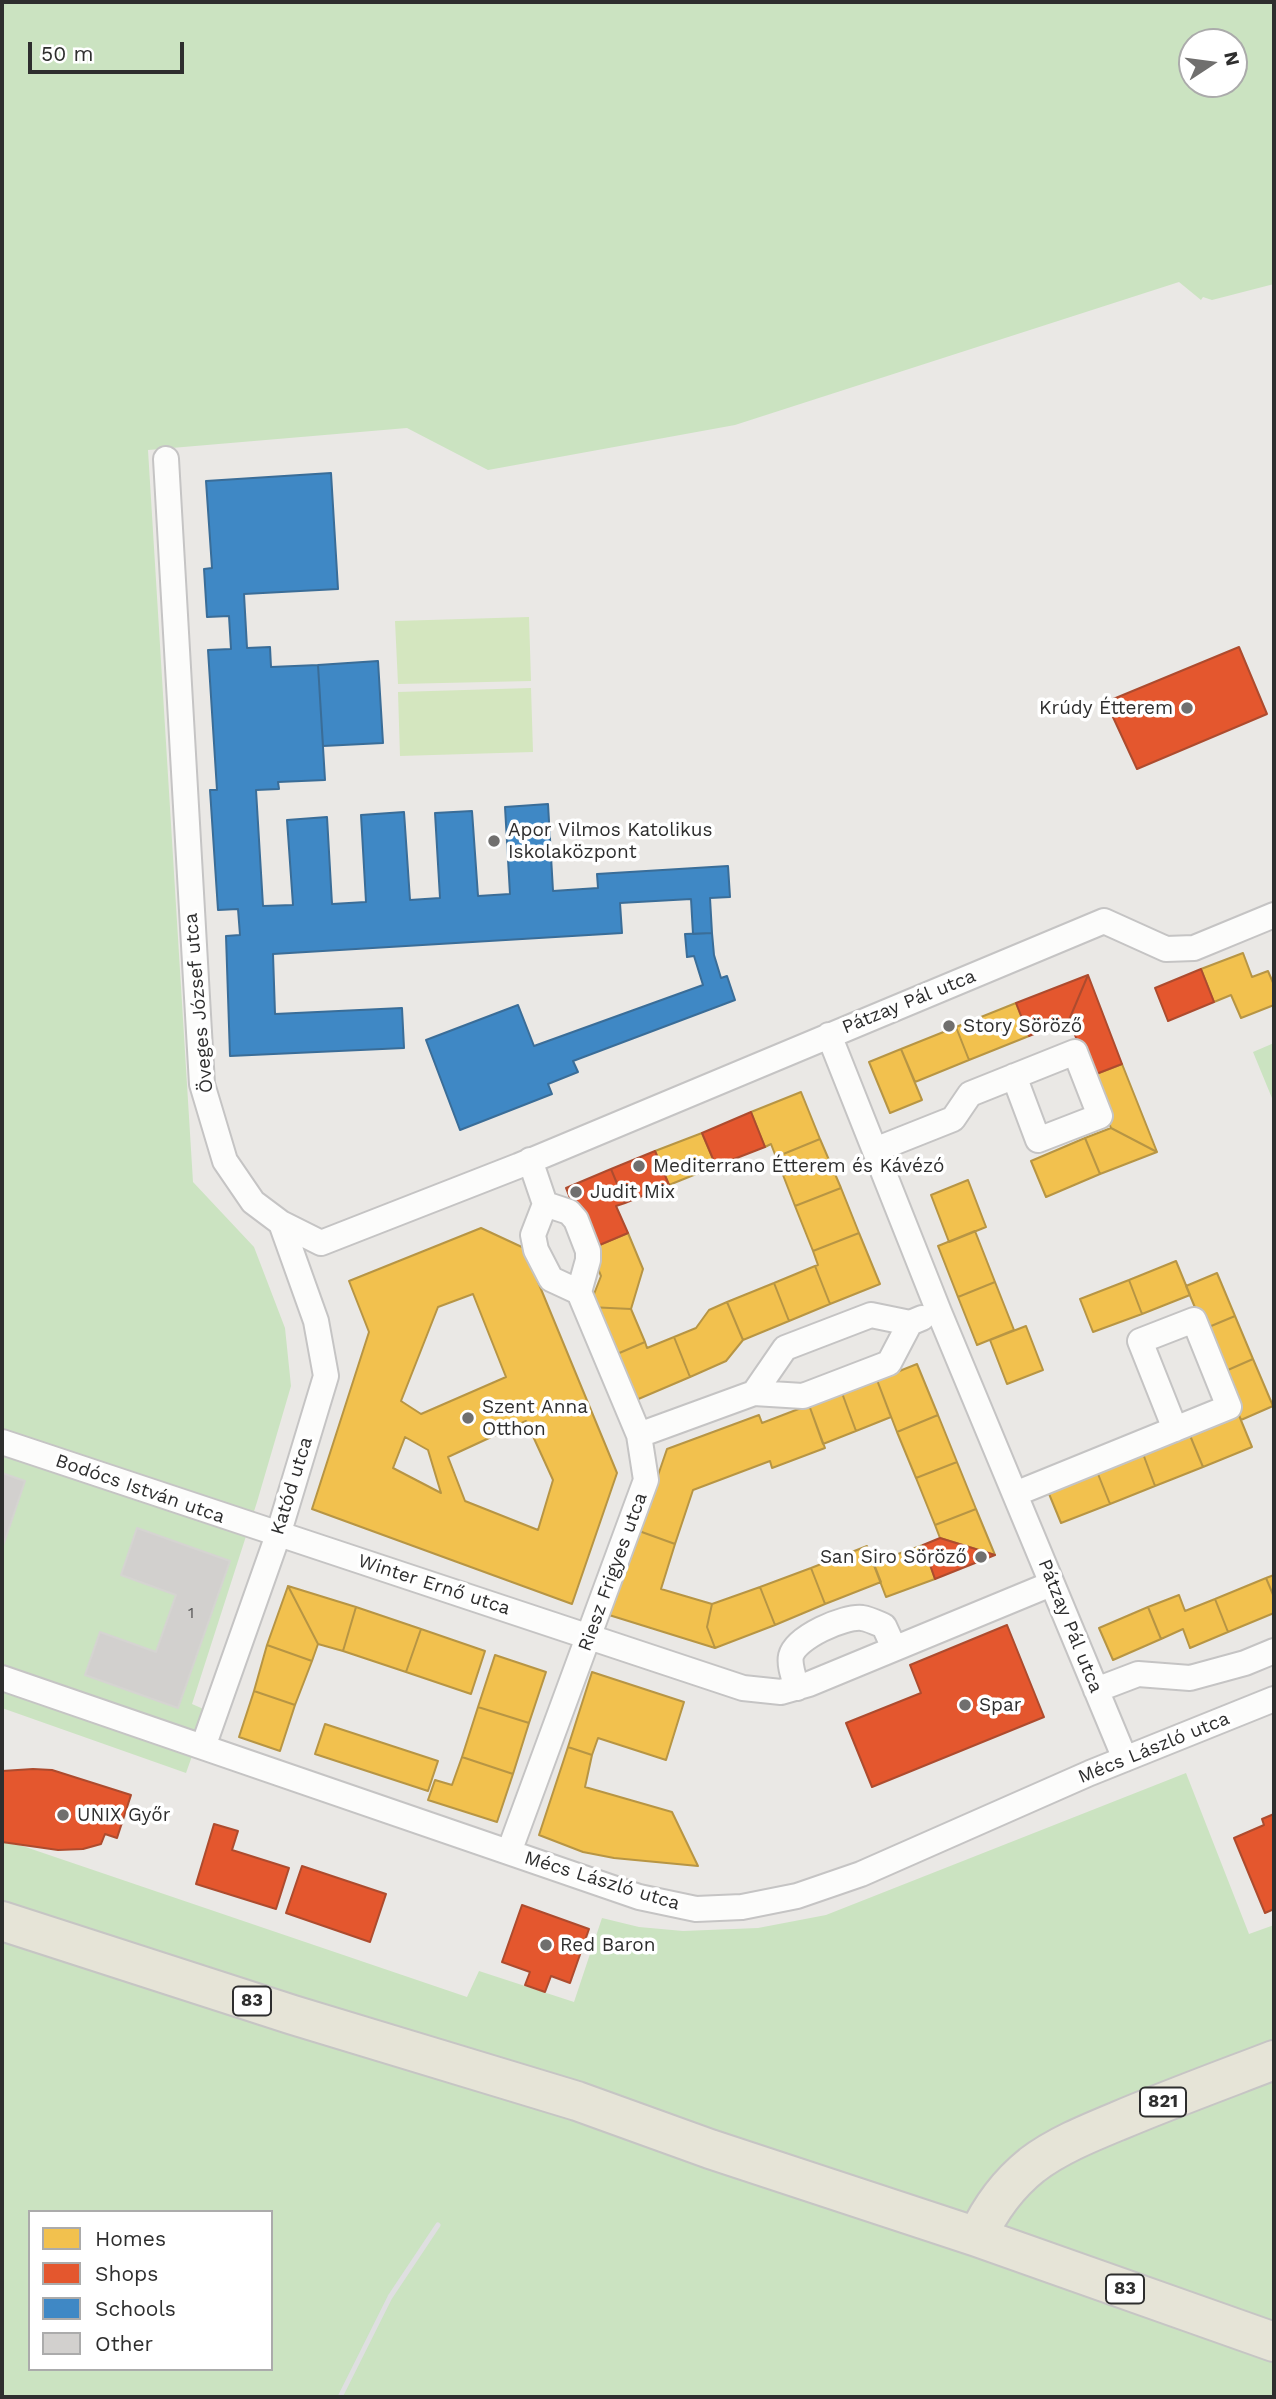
<!DOCTYPE html>
<meta charset="utf-8">
<style>
body{margin:0}
#map{position:relative;width:1276px;height:2399px;overflow:hidden;background:#eae8e5;font-family:"Work Sans",sans-serif}
canvas{display:block}
.frame{position:absolute;inset:0;border:4px solid #2e2e2e;pointer-events:none}
.legend{position:absolute;left:28px;top:2210px;width:245px;height:161px;box-sizing:border-box;background:#fff;border:2px solid #ababab;margin:0;padding:9px 12px;list-style:none;font-size:21px;color:#2e2e2e}
.legend li{display:flex;align-items:center;gap:14px;height:35px}
.legend b{width:35px;border:2px solid #ababab}
.north{position:absolute;left:1178px;top:28px;width:70px;height:70px;box-sizing:border-box;background:#fff;border:2px solid #ababab;border-radius:50%;rotate:77deg;font-size:19px;font-weight:700;line-height:28px;text-align:center;color:#2e2e2e}
.north::after{content:'';display:block;margin:auto;width:24px;height:32px;background:#706f6e;clip-path:polygon(50% 0,100% 100%,50% 72%,0 100%)}
.scale{position:absolute;left:28px;top:42px;width:156px;height:32px;box-sizing:border-box;border:4px solid #2e2e2e;border-top:0;padding-left:9px;font-size:21px;line-height:24px;white-space:nowrap;color:#2e2e2e;-webkit-text-stroke:5px #fff;paint-order:stroke}
</style>
<div id="map">
<canvas width="1276" height="2399"></canvas>
<div class="frame"></div>
<ul class="legend">
<li><b style="height:19px;background:#f2c14e"></b>Homes</li>
<li><b style="height:19px;background:#e4572e"></b>Shops</li>
<li><b style="height:19px;background:#3f88c5"></b>Schools</li>
<li><b style="height:19px;background:#d2d0ce"></b>Other</li>
</ul>
<div class="north">N</div>
<div class="scale">50 m</div>
</div>
<script>
const context = document.querySelector('canvas').getContext('2d');
context.lineJoin = 'round';
function paint(path, color) { context.fillStyle = color; context.fill(path, 'evenodd'); }
function stroke(path, color, width, dash) { context.strokeStyle = color; context.lineWidth = width; context.lineCap = dash ? 'butt' : 'round'; context.setLineDash(dash || []); context.stroke(path); }
function drawText(font, color, halo, rows, align = 'center') {
  context.font = font + ' "Work Sans",sans-serif'; context.lineWidth = 7; context.setLineDash([]); context.textBaseline = 'middle'; context.strokeStyle = halo; context.fillStyle = color; for (const [text, x, y, turn = 0] of rows) {
    context.save(); context.translate(x, y); context.rotate((+turn || 0) * Math.PI / 180); context.textAlign = isNaN(turn) ? turn : align; if (halo) context.strokeText(text, 0, 0); context.fillText(text, 0, 0); context.restore();
  }
}
paint(new Path2D(`
 M2,2H1274V284L1212,300L1203,297L1201,300L1179,282L735,425L488,470L407,428L148,450L193,1182L254,1247L285,1328L291,1386L257,1502L192,1704L208,1711L186,1773L2,1708ZM1192,42H1234V84H1192Z
 M1274,1043V1103L1253,1052Z
 M1186,1773L1249,1934L1274,1925V2397H2V1839L467,1997L479,1971L574,2002L602,1918L639,1927L683,1931L758,1928L826,1915ZM30,2212H271V2369H30Z`), '#cbe3c1');
paint(new Path2D(`
 M529,617L531,681L398,684L395,621Z
 M531,688L533,752L400,756L398,692Z`), '#d4e6bf');
const homes = new Path2D(`
 M1243,953L1252,977L1268,971L1274,985V1005L1241,1018L1231,995L1214,1002L1201,969Z
 M1016,1003L1029,1036L969,1060L956,1027Z
 M956,1027L969,1060L915,1082L901,1049Z
 M901,1049L922,1100L890,1113L869,1062Z
 M1122,1064L1157,1152L1111,1128L1091,1076Z
 M801,1092L820,1139L776,1157L771,1144L765,1147L751,1112Z
 M1111,1128L1157,1152L1100,1174L1085,1138Z
 M702,1133L716,1166L669,1185L655,1151Z
 M1085,1138L1100,1174L1046,1197L1031,1161Z
 M820,1139L841,1188L795,1206L776,1157Z
 M968,1180L986,1227L949,1242L931,1195Z
 M841,1188L859,1233L813,1251L795,1206Z
 M481,1228L524,1248L617,1473L572,1604L312,1509L369,1332L349,1281ZM473,1294L506,1377L421,1414L401,1401L438,1307ZM526,1421L553,1480L538,1530L465,1501L448,1457ZM405,1437L428,1450L441,1493L393,1468Z
 M975,1231L995,1282L958,1297L938,1246Z
 M628,1233L643,1269L631,1309L589,1307L601,1276L590,1249Z
 M859,1233L880,1284L830,1304L815,1266L818,1265L813,1251Z
 M1176,1261L1190,1295L1142,1314L1129,1280Z
 M815,1266L830,1304L789,1321L774,1283Z
 M1217,1273L1235,1316L1204,1329L1186,1286Z
 M1129,1280L1142,1314L1093,1332L1080,1299Z
 M995,1282L1014,1330L977,1345L958,1297Z
 M774,1283L789,1321L743,1340L727,1302Z
 M727,1302L743,1340L726,1361L690,1377L674,1337L696,1328L709,1310Z
 M589,1307L631,1309L645,1342L610,1357Z
 M1235,1316L1253,1359L1221,1373L1204,1329Z
 M1026,1326L1043,1370L1007,1384L990,1340Z
 M674,1337L690,1377L629,1403L610,1357L645,1342L647,1348Z
 M1253,1359L1273,1406L1241,1420L1221,1373Z
 M917,1364L938,1415L897,1432L877,1380Z
 M877,1380L891,1417L856,1431L842,1393Z
 M842,1393L856,1431L823,1444L809,1405Z
 M809,1405L825,1448L772,1468L770,1461L693,1490L675,1544L639,1531L667,1449L759,1415L762,1423Z
 M1238,1413L1252,1447L1203,1467L1189,1433Z
 M938,1415L957,1462L916,1478L897,1432Z
 M1189,1433L1203,1467L1155,1486L1142,1451Z
 M1142,1451L1155,1486L1110,1504L1096,1469Z
 M957,1462L976,1509L935,1525L916,1478Z
 M1096,1469L1110,1504L1061,1523L1047,1489Z
 M976,1509L995,1555L940,1538L935,1525Z
 M639,1531L675,1544L661,1589L712,1604L707,1627L715,1648L609,1615Z
 M923,1545L935,1579L886,1597L873,1563Z
 M867,1546L881,1582L825,1604L811,1568Z
 M811,1568L825,1604L775,1625L760,1587Z
 M1274,1575V1597L1266,1578Z
 M1266,1578L1274,1597V1613L1228,1632L1215,1599Z
 M288,1586L356,1607L343,1651L318,1644Z
 M288,1586L318,1644L312,1661L267,1645Z
 M760,1587L775,1625L715,1648L707,1627L712,1604Z
 M1179,1595L1185,1611L1215,1599L1228,1632L1190,1648L1183,1629L1161,1639L1148,1607Z
 M356,1607L421,1629L406,1672L343,1651Z
 M1148,1607L1161,1639L1113,1660L1099,1628Z
 M421,1629L485,1651L471,1694L406,1672Z
 M267,1645L312,1661L295,1705L254,1691Z
 M495,1655L546,1672L529,1723L478,1707Z
 M592,1672L684,1702L666,1760L598,1738L592,1755L568,1747Z
 M254,1691L295,1705L280,1751L239,1737Z
 M478,1707L529,1723L513,1774L462,1757Z
 M325,1724L438,1761L428,1791L315,1754Z
 M568,1747L592,1755L585,1787L672,1812L698,1866L614,1858L583,1852L539,1835Z
 M462,1757L513,1774L497,1822L428,1800L435,1780L452,1785Z`);
paint(homes, '#f2c14e');
stroke(homes, '#b79544', 2);
const shops = new Path2D(`
 M1239,647L1267,714L1137,769L1106,702Z
 M1201,969L1214,1002L1168,1021L1155,988Z
 M1088,975L1122,1064L1091,1076L1069,1020Z
 M1088,975L1069,1020L1029,1036L1016,1003Z
 M751,1112L765,1147L716,1166L702,1133Z
 M655,1151L669,1185L625,1203L611,1169Z
 M611,1169L625,1203L616,1206L628,1233L590,1249L566,1188Z
 M940,1538L995,1555L935,1579L923,1545Z
 M1007,1625L1044,1717L872,1787L846,1723L921,1693L910,1665Z
 M33,1769L52,1770L131,1795L117,1838L105,1834L101,1844L83,1849L58,1850L2,1842V1771Z
 M1274,1814V1909L1265,1913L1234,1838L1264,1825L1262,1819Z
 M214,1824L238,1831L232,1850L289,1868L276,1909L196,1884Z
 M302,1866L386,1894L370,1942L286,1913Z
 M522,1905L589,1929L570,1983L551,1976L545,1992L525,1985L530,1972L502,1962Z`);
paint(shops, '#e4572e');
stroke(shops, '#ad4b2e', 2);
const schools = new Path2D(`
 M331,473L338,589L244,594L247,648L270,647L271,667L318,665L325,780L278,782L279,789L256,790L263,906L293,905L287,820L327,817L332,904L366,902L361,815L404,812L410,900L440,898L435,813L472,811L478,896L510,894L505,807L548,804L553,891L598,888L597,874L728,866L730,897L710,898L712,933L693,934L691,899L620,903L622,933L273,954L275,1014L402,1008L404,1048L230,1056L226,936L240,935L238,909L218,910L210,790H217L208,650L231,649L229,616L207,617L204,569L212,568L206,481Z
 M378,661L383,743L323,746L318,665Z
 M712,933L714,955L721,978L727,976L735,1000L573,1061L578,1072L548,1084L552,1094L460,1130L426,1040L518,1005L534,1046L703,985L694,956L687,957L685,934Z`);
paint(schools, '#3f88c5');
stroke(schools, '#3a6d98', 2);
const building = new Path2D(`
 M2,1473L25,1481L2,1549Z
 M137,1528L230,1561L178,1708L85,1675L100,1632L156,1652L176,1595L121,1575Z`);
paint(building, '#d2d0ce');
stroke(building, '#d5d4d1', 2);
const street = new Path2D(`
 M166,459L202,1084L225,1161L253,1202L281,1223L321,1243L518,1166L1104,921L1166,949L1194,948L1274,915
 M829,1035L939,1312L1125,1759
 M875,1150L953,1119L970,1094L1075,1052L1100,1116L1038,1140L1014,1076
 M530,1160L545,1204L533,1235L536,1250L551,1279L579,1292
 M754,1393L785,1348L871,1315L910,1323L922,1318
 M639,1435L754,1393L803,1396L889,1363L910,1323
 M2,1442L743,1688L781,1692L809,1684L1051,1584
 M1015,1494L1229,1407L1194,1320L1140,1341L1175,1429
 M2,1678L639,1897L696,1909L742,1907L797,1896L861,1874L1090,1773L1274,1699
 M797,1688C794,1678 789,1665 791,1656C796,1637 844,1616 862,1618C869,1619 877,1623 884,1626L894,1648
 M1096,1690L1138,1674L1190,1678L1245,1663L1274,1651
 M203,1747L278,1535L326,1376L316,1321L281,1223
 M509,1852L646,1480L639,1435L579,1292L588,1260V1251L576,1220L569,1212L545,1204`);
const primary = new Path2D(`
 M2,1921L293,2015L577,2101L710,2149L977,2237L1274,2342
 M977,2237C990,2209 1007,2185 1032,2165C1057,2146 1089,2133 1118,2121C1170,2099 1222,2080 1274,2060`);
stroke(street, '#c5c4c4', 28);
stroke(primary, '#c6c5c4', 42);
stroke(street, '#fcfcfb', 24);
stroke(primary, '#e6e4d7', 38);
stroke(new Path2D(`
 M340,2397L390,2297L438,2225`), '#dfdfe1', 5);
for (const [x, y, r, color] of [
 [1187,708,7,"#706f6e"],
 [494,841,7,"#706f6e"],
 [949,1026,7,"#706f6e"],
 [639,1166,7,"#706f6e"],
 [576,1192,7,"#706f6e"],
 [468,1418,7,"#706f6e"],
 [981,1557,7,"#706f6e"],
 [965,1705,7,"#706f6e"],
 [63,1815,7,"#706f6e"],
 [546,1945,7,"#706f6e"]
]) { const dot = new Path2D(); dot.arc(x, y, r, 0, 2 * Math.PI); context.fillStyle = color; context.fill(dot); stroke(dot, '#fff', 2.5); }
drawText('16px', '#585757', null, [
 ["1",191,1613]
]);
for (const [x, y, w] of [
 [252,2001,38],
 [1163,2102,46],
 [1125,2289,38]
]) { const box = new Path2D(); box.roundRect(x - w / 2, y - 14.5, w, 29, 5); context.fillStyle = '#fff'; context.fill(box); stroke(box, '#2e2e2e', 2); }
drawText('bold 18px', '#2e2e2e', null, [
 ["83",252,2001],
 ["821",1163,2102],
 ["83",1125,2289]
]);
drawText('19px', '#2e2e2e', '#fff', [
 ["Krúdy Étterem",1173,708,"right"],
 ["Apor Vilmos Katolikus",508,830],
 ["Iskolaközpont",508,852],
 ["Story Söröző",963,1026],
 ["Mediterrano Étterem és Kávézó",653,1166],
 ["Judit Mix",590,1192],
 ["Szent Anna",482,1407],
 ["Otthon",482,1429],
 ["San Siro Söröző",967,1557,"right"],
 ["Spar",979,1705],
 ["UNIX Győr",77,1815],
 ["Red Baron",560,1945]
], 'left');
drawText('19px', '#2e2e2e', '#fff', [
 ["Pátzay Pál utca",909,1002,-22],
 ["Öveges József utca",199,1003,-95],
 ["Katód utca",292,1486,-73],
 ["Bodócs István utca",140,1489,19],
 ["Riesz Frigyes utca",613,1572,-70],
 ["Winter Ernő utca",434,1585,18],
 ["Pátzay Pál utca",1070,1626,68],
 ["Mécs László utca",1154,1748,-22],
 ["Mécs László utca",602,1881,17]
]);
</script>
